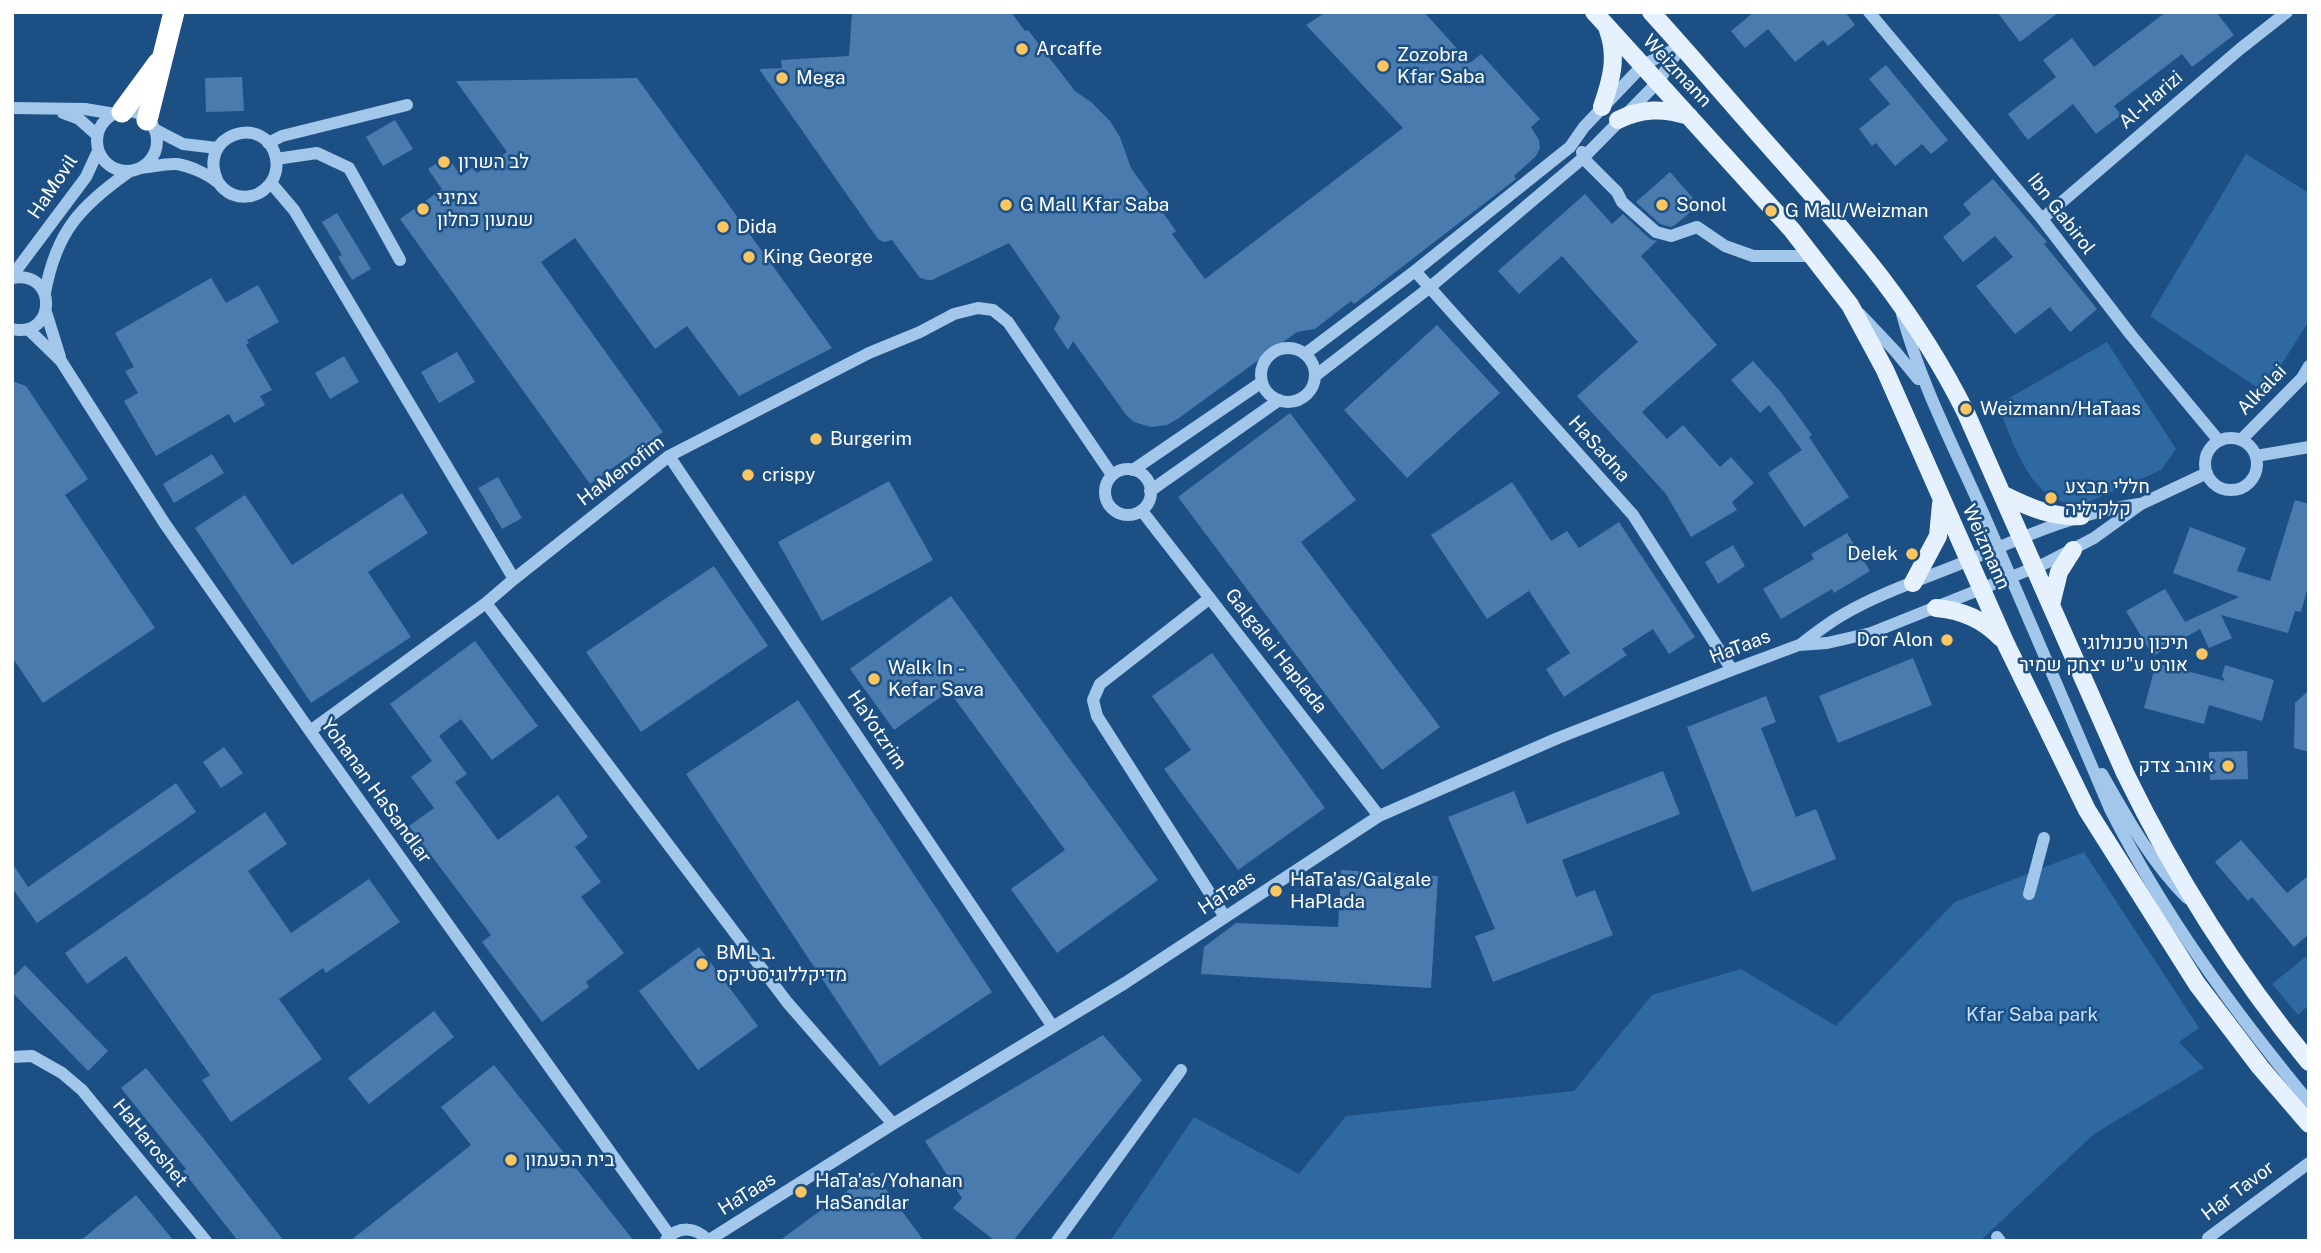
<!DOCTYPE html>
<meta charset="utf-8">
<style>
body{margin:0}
#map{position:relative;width:2321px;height:1253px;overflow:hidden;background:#1c4f84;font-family:"Public Sans",sans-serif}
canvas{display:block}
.frame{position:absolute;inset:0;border:14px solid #fff;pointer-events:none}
</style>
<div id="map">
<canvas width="2321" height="1253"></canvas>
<div class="frame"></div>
</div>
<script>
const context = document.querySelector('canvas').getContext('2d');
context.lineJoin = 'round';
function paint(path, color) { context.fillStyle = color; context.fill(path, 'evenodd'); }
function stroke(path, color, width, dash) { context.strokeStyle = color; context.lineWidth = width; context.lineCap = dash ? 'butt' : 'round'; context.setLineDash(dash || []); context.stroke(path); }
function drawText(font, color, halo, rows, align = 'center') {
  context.font = font + ' "Public Sans",Heebo,sans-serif'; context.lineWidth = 5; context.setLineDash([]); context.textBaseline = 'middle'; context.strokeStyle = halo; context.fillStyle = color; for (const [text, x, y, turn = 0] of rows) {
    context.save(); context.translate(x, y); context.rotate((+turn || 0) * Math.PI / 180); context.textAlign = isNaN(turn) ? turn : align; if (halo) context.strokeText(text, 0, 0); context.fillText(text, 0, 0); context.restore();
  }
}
paint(new Path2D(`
 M2246,154L2309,193V321L2264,392L2150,316Z
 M2107,342L2176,449L2161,470L2084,504C2031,509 2015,444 1997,405Z
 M2084,852L2199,1028L2179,1042L2204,1068L2094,1134L1980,1241H1110L1194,1117L1299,1174L1346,1116L1574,1091L1652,995L1741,969L1836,1026L1955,902Z
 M2309,954V1005L2298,1015L2272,984Z`), '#2f69a2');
paint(new Path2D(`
 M852,12H1011L1025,31L1028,30L1075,91L1091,102L1110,121L1120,137L1131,168L1176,231L1172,234L1205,279L1403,128L1306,25L1326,12H1424L1470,63L1481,54L1540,119L1531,127L1539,140L1540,148L1536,156L1514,176L1516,179L1354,304L1351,301L1315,329L1297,332L1179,418L1167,425L1151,427L1134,422L1127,416L1073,341L1068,350L1054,329L1060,317L1009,243L932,280H928L920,278L892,240L884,242L878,239L759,69L782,68L781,60L849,56Z
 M1754,12H1845L1855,25L1828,46L1823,40L1795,62L1768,29L1745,48L1731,31Z
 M1997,12H2059L2020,42Z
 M2166,12H2216L2234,35L2192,67L2182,54L2114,106L2121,115L2096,134L2073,104L2028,140L2008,114L2056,77L2043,60L2072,38L2094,67Z
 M1886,65L1948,140L1931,154L1922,144L1895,166L1876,143L1872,146L1859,129L1890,104L1869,79Z
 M242,77L244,111L206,112L205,78Z
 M637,78L832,348L739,396L687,326L655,349L575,238L541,262L663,432L590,484L400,219L442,189L428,169L447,156L461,176L473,167L477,173L507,152L456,81Z
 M395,120L413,149L383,166L366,137Z
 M1670,172L1699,205L1675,225L1671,227L1660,224L1636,202Z
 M1993,179L2047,242L2044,244L2097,309L2070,332L2050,307L2015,334L1976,286L2013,257L1995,236L1963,262L1943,237L1971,214L1963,204Z
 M1585,194L1612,224L1623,214L1650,239L1657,241L1641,256L1717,345L1642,412L1667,439L1683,425L1720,467L1731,457L1754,483L1732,502L1737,510L1691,537L1666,494L1577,396L1638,342L1562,256L1519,294L1498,271Z
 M337,213L371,269L352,280L338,257L342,255L322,222Z
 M211,278L226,303L258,285L279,322L247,340L249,343L246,345L272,390L260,396L265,405L234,423L229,414L156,456L124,401L138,393L125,371L134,367L115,333Z
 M1437,325L1500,393L1407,478L1344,410Z
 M457,352L475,382L439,403L421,372Z
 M344,356L359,382L330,399L315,373Z
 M1753,361L1780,391L1812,435L1809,437L1849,497L1804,527L1768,473L1802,450L1769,405L1760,413L1731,380Z
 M12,381L26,386L88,479L65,495L155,628L43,703L12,657Z
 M1290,413L1356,500L1301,542L1440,727L1382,770L1178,497Z
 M212,454L224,473L174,503L163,484Z
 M498,477L522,518L502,529L478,488Z
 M889,481L933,560L822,621L778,542Z
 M1512,482L1551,541L1567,531L1579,548L1619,522L1695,637L1669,654L1653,629L1622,649L1627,655L1564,697L1546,669L1570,653L1529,591L1487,619L1431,535Z
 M402,493L428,533L368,572L411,637L311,703L195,528L245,495L292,565Z
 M2295,500L2309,504V583L2301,612L2295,611L2288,633L2221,615L2232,638L2209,648L2200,629L2153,656L2126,611L2165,589L2185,622L2239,597L2173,573L2190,527L2246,548L2237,571L2270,581Z
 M1847,533L1870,571L1834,593L1832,589L1781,619L1763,589L1814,559L1811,554Z
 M1733,545L1745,566L1718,584L1705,562Z
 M714,566L768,646L641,732L586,652Z
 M951,596L1158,880L1057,953L1011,889L1065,850L949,691L894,730L850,669Z
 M475,641L538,726L492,760L461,719L439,736L467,774L455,782L498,840L558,795L588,837L575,847L601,882L581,897L624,953L586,982L589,987L542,1022L482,942L491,935L409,826L434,808L411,777L432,761L390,704Z
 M1212,653L1325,808L1238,870L1164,769L1191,750L1152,696Z
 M1913,658L1932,705L1838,743L1819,696Z
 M2156,663L2225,681L2222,676L2225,665L2274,680L2262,721L2209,705L2204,724L2144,708Z
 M2309,690V752L2294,748L2295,703Z
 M1766,696L1776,722L1761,728L1796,817L1816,809L1836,859L1752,892L1687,727Z
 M798,700L992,992L880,1066L686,774Z
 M224,747L243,773L221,788L203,762Z
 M2247,751L2248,779L2210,780L2209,752Z
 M1663,771L1680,814L1562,860L1576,897L1595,890L1613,935L1493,982L1475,936L1495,929L1448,817L1514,791L1527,824Z
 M176,783L196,812L37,923L12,888V863L28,887Z
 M265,812L287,844L248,871L291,933L369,879L400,922L326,973L323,968L279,999L322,1059L231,1122L202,1080L210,1075L126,956L87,984L65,953Z
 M2241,840L2287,893L2309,875V934L2294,947L2252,897L2248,901L2215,862Z
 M1341,870L1438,876L1431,988L1201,974L1204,947L1236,923L1338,927Z
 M699,947L758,1026L698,1070L639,991Z
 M25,965L108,1051L88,1071L12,992V978Z
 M434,1011L454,1037L369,1104L348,1078Z
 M1103,1035L1142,1080L1013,1241H995L953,1208L962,1198L925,1141Z
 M494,1065L634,1241H350L471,1145L441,1107Z
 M146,1068L212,1149L284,1241H238L183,1171L186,1169L121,1088Z
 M873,1172L924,1241H779Z
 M136,1195L174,1241H80Z`), '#497baf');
stroke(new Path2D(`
 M1869,12L2042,219L2131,335L2219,441
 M12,108L85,109L115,114
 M97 141a30 30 0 1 1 60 0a30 30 0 1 1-60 0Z
 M63,113L79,119L97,135
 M154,129L183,144L217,148
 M268,143L282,136L407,105
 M1582,152L1583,158L1617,192L1622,202L1656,232L1671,236L1697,227L1725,246L1753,256H1813
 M276,159L317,153L349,168L400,260
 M140,168C152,167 166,163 177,164C190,166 207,174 216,181C222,185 219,185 224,189C236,200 256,199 267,187C275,180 278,168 276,158C266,112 195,134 218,182
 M271,183L294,210L514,579
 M2042,219L2240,49L2287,12
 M1415,271L1633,515L1732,670
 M12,276L86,177L98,151
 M12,278C58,269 57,339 12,329
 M45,293C56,232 80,206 130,171
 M46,312L60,357
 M1860,314L1895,351L1918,379
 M1902,314C1921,385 1955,449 1984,515C2027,613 2068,711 2110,809C2164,915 2233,1010 2309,1102
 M28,329L61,361L165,524L310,731L670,1236
 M1261 375a27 27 0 1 1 54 0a27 27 0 1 1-54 0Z
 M1305,354L1415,271L1570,147L1584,127L1643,65L1681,46
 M1315,376L1429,288L1583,158L1658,82L1681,46
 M2205 464a26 26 0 1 1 52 0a26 26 0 1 1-52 0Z
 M2241,440L2302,378L2309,366
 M669,456L1053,1027
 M2256,456L2309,447
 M1105 492a23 23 0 1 1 46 0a23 23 0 1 1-46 0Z
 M1133,470L1262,382
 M1150,491L1279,400
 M1142,511L1379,816
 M1210,598L1100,684L1093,700L1097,716L1225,917
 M486,603L787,1002L893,1124
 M1800,645C1814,634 1828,623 1844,614C1882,592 1926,578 1967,561C2023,537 2078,512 2139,504
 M310,731L486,603L514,579L669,456L869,353L920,332L954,314L978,308L993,310L1008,322L1112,475
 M2102,774C2127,818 2151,862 2187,898
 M2029,894L2044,838
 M12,1057L32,1056L62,1073L82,1090L206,1241
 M1997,1237L2000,1241
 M2208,1238L2309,1163
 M666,1240C679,1225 696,1227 709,1241
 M709,1240L893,1124L1125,983L1379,816L1558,738L1732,670L1799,645L1827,643L1871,633L2046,563L2094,538L2141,504L2207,473
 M1057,1241L1181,1070`), '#a2c7eb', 12);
stroke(new Path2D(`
 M1594,12L1792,230L1850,305L1885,370L2005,642L2087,810L2197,984L2260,1067L2309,1124
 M1651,12C1694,59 1735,108 1778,156C1852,239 1916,312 1966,413L2125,773C2175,876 2236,973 2309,1062
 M1602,107C1611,81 1618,57 1608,30
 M1618,120C1642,108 1664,108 1689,116
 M2004,495C2028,507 2053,518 2081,516
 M1913,583L1938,536L1941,504
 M2051,605L2059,572L2073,550
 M1936,608C1961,610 1983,619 2001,638`), '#e6f1fe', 18);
stroke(new Path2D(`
 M122,112L158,63
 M147,120L174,12`), '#fff', 21);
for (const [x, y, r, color] of [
 [1022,49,7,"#fbc660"],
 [1383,66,7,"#fbc660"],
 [782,78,7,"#fbc660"],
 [444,162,7,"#fbc660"],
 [1006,205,7,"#fbc660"],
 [1662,205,7,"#fbc660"],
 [423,209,7,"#fbc660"],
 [1771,211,7,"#fbc660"],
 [723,227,7,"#fbc660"],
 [749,257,7,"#fbc660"],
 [1966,409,7,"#fbc660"],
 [816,439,7,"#fbc660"],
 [748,475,7,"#fbc660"],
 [2051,498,7,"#fbc660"],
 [1912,554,7,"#fbc660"],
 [1947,640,7,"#fbc660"],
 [2202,654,7,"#fbc660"],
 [874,679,7,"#fbc660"],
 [2228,766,7,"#fbc660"],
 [1276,891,7,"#fbc660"],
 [702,964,7,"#fbc660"],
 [511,1160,7,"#fbc660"],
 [801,1192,7,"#fbc660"]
]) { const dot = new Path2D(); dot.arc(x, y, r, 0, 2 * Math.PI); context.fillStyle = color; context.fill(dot); stroke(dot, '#1c4f84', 2.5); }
drawText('19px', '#fff', '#1c4f84', [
 ["Arcaffe",1036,49],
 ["Zozobra",1397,55],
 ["Kfar Saba",1397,77],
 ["Mega",796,78],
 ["לב השרון",458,162],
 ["צמיגי",437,198],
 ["שמעון כחלון",437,220],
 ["G Mall Kfar Saba",1020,205],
 ["Sonol",1676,205],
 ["G Mall/Weizman",1785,211],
 ["Dida",737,227],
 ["King George",763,257],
 ["Weizmann/HaTaas",1980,409],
 ["Burgerim",830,439],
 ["crispy",762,475],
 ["חללי מבצע",2065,487],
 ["קלקיליה",2065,509],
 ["Delek",1898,554,"right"],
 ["Dor Alon",1933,640,"right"],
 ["תיכון טכנולוגי",2188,643,"right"],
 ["אורט ע\"ש יצחק שמיר",2188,665,"right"],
 ["Walk In -",888,668],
 ["Kefar Sava",888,690],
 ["אוהב צדק",2214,766,"right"],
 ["HaTa'as/Galgale",1290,880],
 ["HaPlada",1290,902],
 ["BML ב.",716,953],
 ["מדיקללוגיסטיקס",716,975],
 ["בית הפעמון",525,1160],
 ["HaTa'as/Yohanan",815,1181],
 ["HaSandlar",815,1203]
], 'left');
drawText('19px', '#fff', '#1c4f84', [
 ["Weizmann",1677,71,47],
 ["Al-Harizi",2151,100,-41],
 ["HaMovil",53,187,-56],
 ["Ibn Gabirol",2061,214,52],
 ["Alkalai",2262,390,-46],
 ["HaSadna",1599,449,48],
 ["HaMenofim",621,471,-37],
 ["Weizmann",1986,547,66],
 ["HaTaas",1740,647,-21],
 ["Galgalei Haplada",1276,651,52],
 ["HaYotzrim",877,730,56],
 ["Yohanan HaSandlar",376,791,54],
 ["HaTaas",1227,893,-33],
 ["HaHaroshet",150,1143,51],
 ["Har Tavor",2238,1191,-37],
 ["HaTaas",747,1194,-32]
]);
drawText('19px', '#c7e0f8', '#1c4f84', [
 ["Kfar Saba park",2032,1015]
]);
</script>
